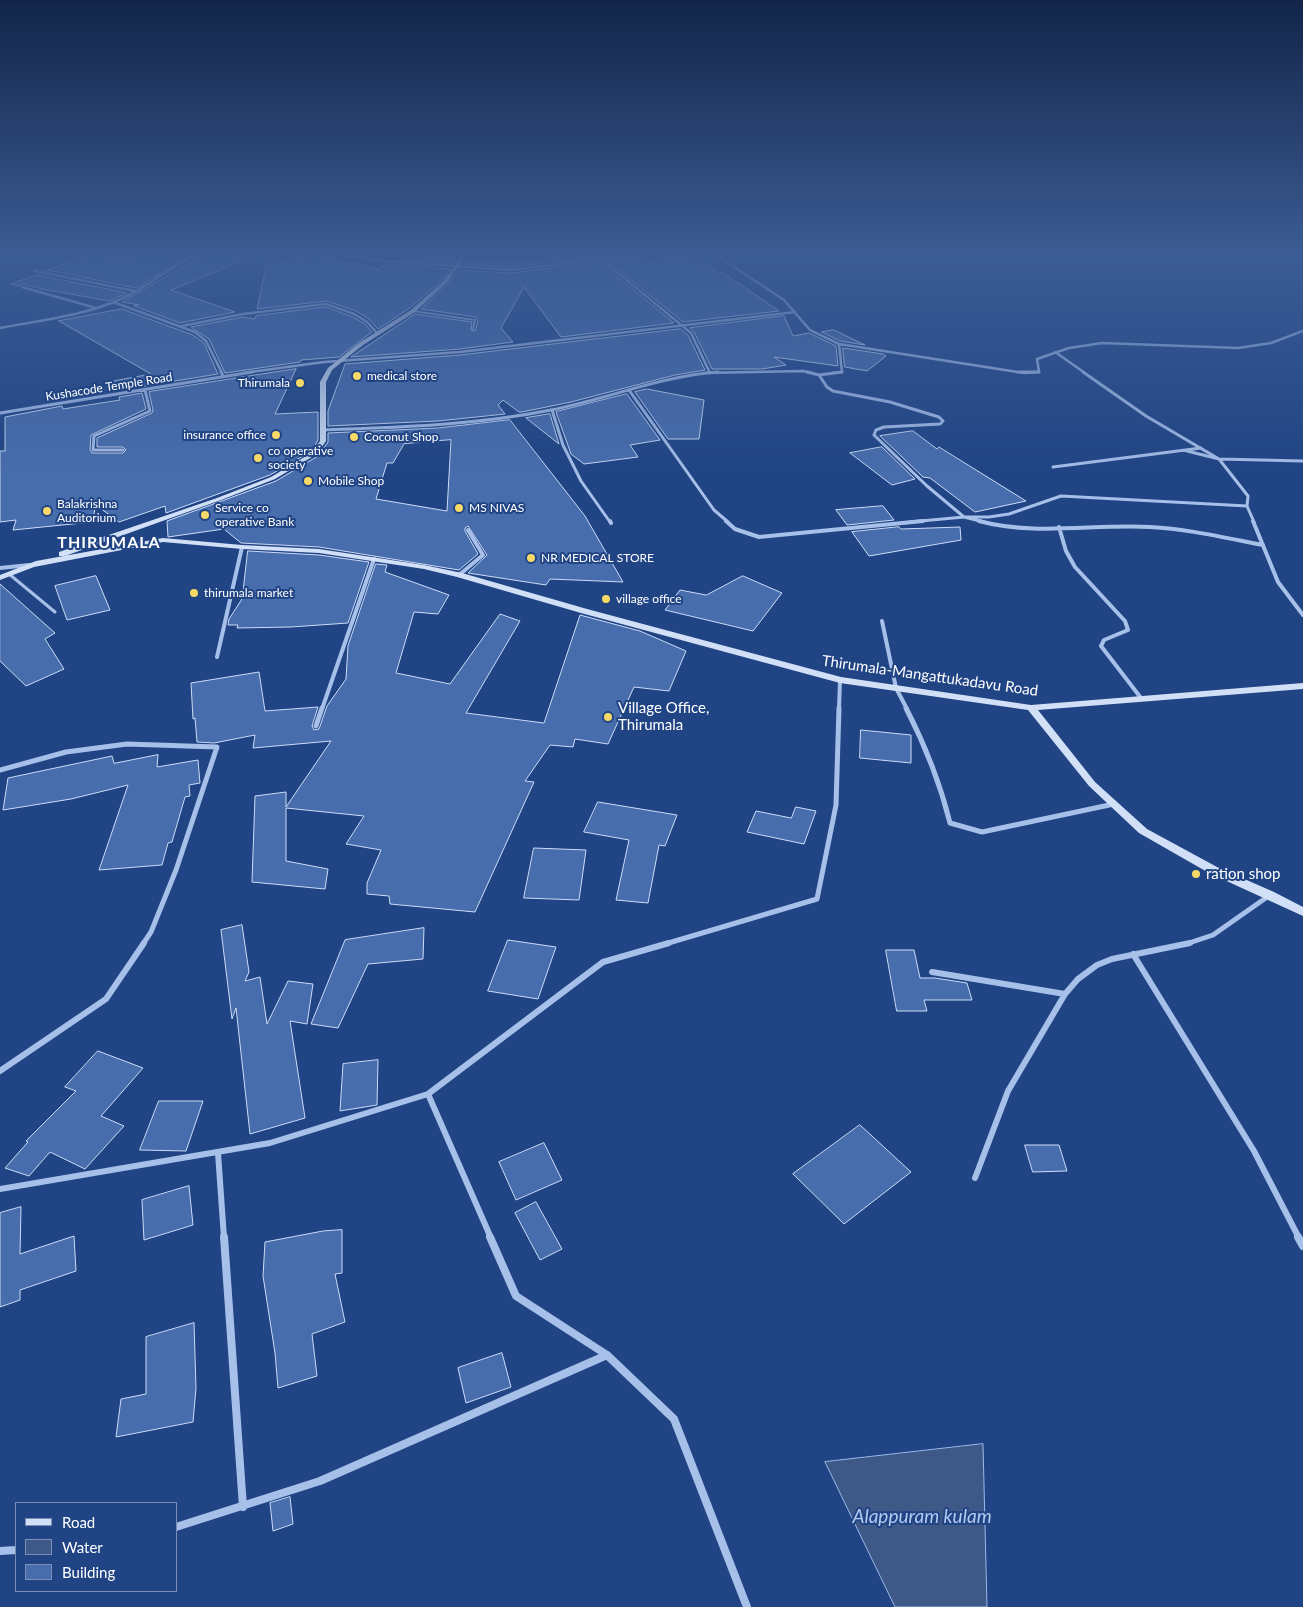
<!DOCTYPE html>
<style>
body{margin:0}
#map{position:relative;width:1303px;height:1607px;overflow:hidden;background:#204484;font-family:Lato,sans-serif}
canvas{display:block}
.legend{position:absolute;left:15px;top:1502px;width:162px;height:90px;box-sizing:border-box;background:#204484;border:1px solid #798fb5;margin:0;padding:6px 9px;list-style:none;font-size:15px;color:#fff}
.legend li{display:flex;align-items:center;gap:10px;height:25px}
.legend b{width:25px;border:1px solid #798fb5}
</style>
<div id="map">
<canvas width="1303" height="1607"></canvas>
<ul class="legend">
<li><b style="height:6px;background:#d2e0f7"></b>Road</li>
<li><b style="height:14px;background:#3e5988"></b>Water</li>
<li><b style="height:14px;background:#486dac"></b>Building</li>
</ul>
</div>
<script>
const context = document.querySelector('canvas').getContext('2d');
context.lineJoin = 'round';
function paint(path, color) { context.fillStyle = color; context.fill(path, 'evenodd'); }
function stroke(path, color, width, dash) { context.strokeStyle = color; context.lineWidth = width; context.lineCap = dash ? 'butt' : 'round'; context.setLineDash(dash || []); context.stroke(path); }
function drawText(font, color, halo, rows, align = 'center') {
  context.font = font + ' Lato,sans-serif'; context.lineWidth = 4; context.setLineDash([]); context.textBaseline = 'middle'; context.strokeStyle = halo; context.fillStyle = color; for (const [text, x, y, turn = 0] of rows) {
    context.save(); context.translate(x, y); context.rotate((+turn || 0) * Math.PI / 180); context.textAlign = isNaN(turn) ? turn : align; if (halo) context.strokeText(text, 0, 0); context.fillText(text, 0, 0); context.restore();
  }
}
const water = new Path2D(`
 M983,1444L987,1607H895L825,1462Z`);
paint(water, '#3e5988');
stroke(water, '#9bbaeb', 1);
const building = new Path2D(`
 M93,254H104V259L158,254H192L136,288L48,270Z
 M202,254H259L171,290L235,312L180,323L134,306L139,305L122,302L200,257Z
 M314,254L349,264H359L379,270L382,266L399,265L450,269L443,279L410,308L378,329L369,319L356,311L327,301L257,309L268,257L282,262Z
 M403,254H445L444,256H454L453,262H455L454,263L401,259Z
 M553,254H622L556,262Z
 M686,257L700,266L709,265L718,273L722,272L779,311L683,322L609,262L640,258L645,262Z
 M464,262H548L510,267L463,264Z
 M601,263L674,323L561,337L524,287L501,328L513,342L460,349L351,357L415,314L472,322L471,330L475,331L478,321L476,317L421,309L449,283L459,270L510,273Z
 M37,275L127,293L109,301L42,289L23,284L19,286L11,284Z
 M326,307L353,317L365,324L372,332L339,357L301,360L300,362L225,373L209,339L191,327L243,317L255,319L256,316Z
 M122,309L193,335L204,343L218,374L114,391L108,382L151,374L59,321Z
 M784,316L793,336L809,333L836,346L838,366L774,357L786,365L762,369H712L694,332L690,328Z
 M681,329L688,335L705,370L675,375L571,402L522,412H519L503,400L498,405L505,414L438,421L328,426V411L345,364L460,355Z
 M834,330L865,345L840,341L822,332Z
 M843,348L883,354L886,356L867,371L845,367Z
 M296,369L275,414L318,412V440L312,451L270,475L166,513L165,506L119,522L96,505L92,522L13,530L16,520L0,522V451H5V417L62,406L63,409L120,400L119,397L142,393L146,409L91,435L90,450L92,453H123L126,450L123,447H97V438L152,413L153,410L149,392Z
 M647,389L704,400L699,439H668L635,392Z
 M627,394L660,440L630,445L638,457L584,464L571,454L556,412Z
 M550,414L559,444L526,418Z
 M510,420L585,516L623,582L550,579L546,585L468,573L487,555L468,526L465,528V531L478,554L459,570L319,547L241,543L224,529L168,537L167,521L276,481L318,456L328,442V433L438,428ZM451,440L447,511L376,499L387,463H393L404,444Z
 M913,431L937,449L939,447L1026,501L975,512L930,478L923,477L880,436Z
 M882,447L915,479L892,485L850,453Z
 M883,506L894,520L847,525L836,510Z
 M899,527L901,529L960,527L961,540L869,556L852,532Z
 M248,551L319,555L369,562L348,623L291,627L237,628L238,625H228L229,619L242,599Z
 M376,564L387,565L385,572L449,595L438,614L414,612L396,673L450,684L500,614L520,621L466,713L544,723L580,615L640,631L686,651L669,691L634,687L608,744L575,739L573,747L550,745L525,781L534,782L475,912L390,904L389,896L367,894V883L381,850L346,844L364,816L286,808V861L328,869L325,889L252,882L255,796L286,792V807L331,741L253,748L255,735L214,743L197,742L195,718L193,719L191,683L259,672L265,711L318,707L312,726L314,730L319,729L327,706L346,679L348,646Z
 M96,576L110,610L67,620L55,586Z
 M743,576L782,593L753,631L665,610L680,590L706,595Z
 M0,584L55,633L45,639L64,669L26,686L0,661Z
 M861,730L911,735V763L860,758Z
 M158,755L157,767L198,760L200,783L189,785L190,796L185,797L172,842L168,843L162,865L99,870L128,785L71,799L3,810L8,778L112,756L114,763Z
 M598,802L677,815L665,846L659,845L648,903L616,900L629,840L584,832Z
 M796,807L816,811L804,844L747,832L756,811L791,818Z
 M534,848L586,850L579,900L524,898Z
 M242,925L249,972L245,981L260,977L267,1024L288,981L313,984L307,1024L290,1021L305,1118L250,1134L236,1008L232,1019L221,930Z
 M424,928L423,959L368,964L338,1028L311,1024L345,940Z
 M508,940L556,947L538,999L488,991Z
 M886,950H914L920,978H935L967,983L972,1000H924L927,1011H897Z
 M98,1051L143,1068L101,1116L124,1126L85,1169L50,1152L29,1176L5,1168L28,1142L26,1141L76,1091L65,1087Z
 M378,1060L377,1105L340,1111L343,1064Z
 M159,1101H203L186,1151L140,1150Z
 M860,1125L911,1172L844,1224L793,1174Z
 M544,1143L562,1180L516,1200L499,1162Z
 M1025,1145H1059L1067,1171L1033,1172Z
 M189,1186L193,1225L144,1240L142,1200Z
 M536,1202L562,1249L540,1260L515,1213Z
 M21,1207L20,1254L74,1236L76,1271L20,1290V1300L0,1307V1213Z
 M342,1230V1273L335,1274L345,1322L312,1334L317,1376L278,1388L275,1353L263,1276L265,1242L323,1231Z
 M194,1323L196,1388L193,1422L116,1437L121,1399L146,1394V1337Z
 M502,1353L511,1387L466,1403L458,1368Z
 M290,1497L293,1524L273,1531L270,1503Z`);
paint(building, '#486dac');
stroke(building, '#ccdcf7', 1);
stroke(new Path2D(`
 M413,311L475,320L473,329`), '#a7c0e9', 2);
stroke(new Path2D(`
 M9,574L55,612`), '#a7c0e9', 3);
stroke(new Path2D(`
 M336,254L383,261L510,270L648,254
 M714,254L784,300L810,330L839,344L1024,373L1039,372L1037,359L1069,348L1102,343L1238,348L1271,343L1303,331
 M601,259L691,333L710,373
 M35,271L135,291
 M22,287L96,308
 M113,302L195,332L206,341L222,373
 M182,326L243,314L326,304L354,314L367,322L377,333
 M0,328C41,320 85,316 123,298C150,286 171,265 199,254
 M1055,352L1085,373
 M243,373L324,362L460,352L795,312
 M703,373L803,371L812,373
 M832,373L842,372L839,344`), '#a7c0e9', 2.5);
stroke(new Path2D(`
 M221,372L223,376
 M807,372L819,375L827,387L833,391L890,402L939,417L943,421L940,424L884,427L876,430L874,435L927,486L964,517H989L1009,514L1061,496L1247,506
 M1018,372H1039
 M1083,372L1146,416L1219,459L1248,496L1247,506L1254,522
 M819,375L842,372
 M629,390L714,510L728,522
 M552,410L563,445L581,481L610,522
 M0,413L252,372
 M324,430C400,427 476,425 551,410C607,399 661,376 718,372
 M123,450H93L94,436L150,411L145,390
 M1187,451L1219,459L1303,461
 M1053,467L1201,448
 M910,522L964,517L984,522`), '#a7c0e9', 3);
stroke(new Path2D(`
 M610,521L611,523
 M726,521L735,529L759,537L923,521
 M979,521C1034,536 1093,524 1150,527C1188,529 1226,538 1263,545
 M1253,521L1278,582L1303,615
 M1059,527L1066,551L1075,567L1125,621L1128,630L1104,640L1101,646L1141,698
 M0,568L29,565
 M459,575L483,555L468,530
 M882,621L896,688L907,709
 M217,657L242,547
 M322,709L374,559
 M839,709L840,680`), '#a7c0e9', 4);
stroke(new Path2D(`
 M906,708C925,745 940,783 950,823L982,832L1114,804
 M316,726L322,708
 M0,770L66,752L127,744L217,747L176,870L151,932L143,944
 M665,944L817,899L836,805L839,708
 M1186,944L1213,935L1270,895`), '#a7c0e9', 5);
stroke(new Path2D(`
 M1133,954L1254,1151L1299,1238
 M932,972L1065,994
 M0,1071L106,999L144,943
 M428,1094L491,1238
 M218,1153L224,1238
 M975,1178L1008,1091L1065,994L1078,979L1097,965L1112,959L1190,943
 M0,1189L270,1143L428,1094L603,962L669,943`), '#a7c0e9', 6);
stroke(new Path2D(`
 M224,1237L243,1507
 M490,1237L516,1296L607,1355L674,1419L747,1607
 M1298,1237L1303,1246
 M176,1527L320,1481L607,1355
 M0,1551L16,1550`), '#a7c0e9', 8);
paint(new Path2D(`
 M463,254H467L448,282L415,312L363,345L332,370L326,382V441L317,454L275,479L221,500L65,556H59V552L217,498L271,477L313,452L320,441V382L328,368L359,343L411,310L444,280Z
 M163,538L242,545L319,549L424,565L462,573L587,609L841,677L1031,705L1303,683V689L1038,710L1095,782L1147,829L1217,867L1274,892L1303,907V916L1209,873L1139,833L1089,786L1028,710L840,683L581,613L457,577L424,569L319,553L242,549L163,542L34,567L0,580V575L36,561Z`), '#d2e0f7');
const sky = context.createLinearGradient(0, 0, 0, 479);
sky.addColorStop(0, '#122549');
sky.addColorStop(0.53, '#3c5c94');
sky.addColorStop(1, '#3c5c9400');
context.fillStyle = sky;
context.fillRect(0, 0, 1303, 479);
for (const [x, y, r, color] of [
 [357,376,5,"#f7d968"],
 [300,383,5,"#f7d968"],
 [276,435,5,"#f7d968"],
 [354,437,5,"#f7d968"],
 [258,458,5,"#f7d968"],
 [308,481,5,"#f7d968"],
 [459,508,5,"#f7d968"],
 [47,511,5,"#f7d968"],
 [205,515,5,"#f7d968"],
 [531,558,5,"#f7d968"],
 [194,593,5,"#f7d968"],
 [606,599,5,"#f7d968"],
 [608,717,5,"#f7d968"],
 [1196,874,5,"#f7d968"]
]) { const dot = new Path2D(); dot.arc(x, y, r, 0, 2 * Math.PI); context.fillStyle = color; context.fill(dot); stroke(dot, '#204484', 2); }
drawText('12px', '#fff', '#204484', [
 ["medical store",367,376],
 ["Thirumala",290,383,"right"],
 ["insurance office",266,435,"right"],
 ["Coconut Shop",364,437],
 ["co operative",268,451],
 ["society",268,465],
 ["Mobile Shop",318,481],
 ["Balakrishna",57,504],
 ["Auditorium",57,518],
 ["Service co",215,508],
 ["operative Bank",215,522],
 ["MS NIVAS",469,508],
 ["NR MEDICAL STORE",541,558],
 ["thirumala market",204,593],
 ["village office",616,599]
], 'left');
drawText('12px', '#fff', '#204484', [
 ["Kushacode Temple Road",109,387,-9]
]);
drawText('15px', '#fff', '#204484', [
 ["Thirumala-Mangattukadavu Road",930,676,8]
]);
drawText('15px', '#fff', '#204484', [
 ["Village Office,",618,708],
 ["Thirumala",618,725],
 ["ration shop",1206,874]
], 'left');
context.letterSpacing = '1px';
drawText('bold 16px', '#fff', '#204484', [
 ["THIRUMALA",109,543]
]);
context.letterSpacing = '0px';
drawText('italic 19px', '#b3caf1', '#204484', [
 ["Alappuram kulam",922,1517]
]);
</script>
